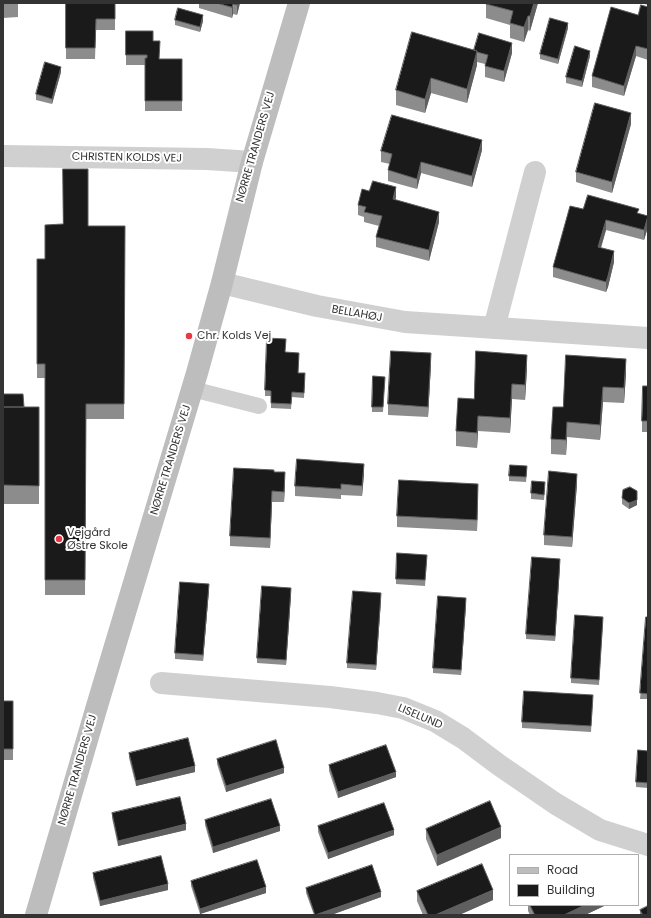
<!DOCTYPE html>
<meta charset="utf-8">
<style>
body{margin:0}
#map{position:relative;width:651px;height:918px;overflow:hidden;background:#fff;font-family:Poppins,sans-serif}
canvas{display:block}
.frame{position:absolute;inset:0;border:4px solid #333;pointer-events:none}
.legend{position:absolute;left:509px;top:854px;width:130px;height:52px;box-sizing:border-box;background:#fff;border:1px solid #adadad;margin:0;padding:5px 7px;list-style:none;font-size:12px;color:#333}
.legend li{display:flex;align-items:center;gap:8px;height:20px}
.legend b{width:20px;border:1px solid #adadad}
</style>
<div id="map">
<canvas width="651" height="918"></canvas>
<div class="frame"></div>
<ul class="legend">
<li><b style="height:5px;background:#bdbdbd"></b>Road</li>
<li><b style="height:11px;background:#1a1a1a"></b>Building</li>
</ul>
</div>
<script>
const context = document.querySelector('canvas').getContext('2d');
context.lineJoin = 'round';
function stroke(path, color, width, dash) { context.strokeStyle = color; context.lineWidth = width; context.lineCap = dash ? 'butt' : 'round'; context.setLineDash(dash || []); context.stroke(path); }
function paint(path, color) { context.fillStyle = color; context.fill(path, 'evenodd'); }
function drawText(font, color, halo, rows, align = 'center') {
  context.font = font + ' Poppins,sans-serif'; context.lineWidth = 4; context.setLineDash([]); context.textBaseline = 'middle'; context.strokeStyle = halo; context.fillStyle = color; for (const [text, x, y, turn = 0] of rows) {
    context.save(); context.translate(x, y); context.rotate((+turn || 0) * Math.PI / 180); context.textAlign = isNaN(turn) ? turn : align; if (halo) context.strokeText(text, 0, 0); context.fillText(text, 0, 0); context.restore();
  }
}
stroke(new Path2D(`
 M192,389L259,406`), '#d0d0d0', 16);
stroke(new Path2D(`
 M3,156L207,159L252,162
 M222,283L317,306L405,322L648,338
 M494,328L535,172
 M161,683L330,697L377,703L403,708L435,721L463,738L499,765L556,804L600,830L648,845`), '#d0d0d0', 22);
stroke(new Path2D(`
 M36,915L97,706L197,373L222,283L252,162L299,3`), '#bdbdbd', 22);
paint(new Path2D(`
 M3,3H18V17L3,18Z
 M66,3H115V30H96L95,59H66Z
 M199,3H240L237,15L233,14L232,18L199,8Z
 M486,3H538L530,31L528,30L524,42L510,38V25L486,18Z
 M641,3H648V5Z
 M648,7V60L636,56L624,96L592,87V76L638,15Z
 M175,20L203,21L200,32L175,25Z
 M568,28L558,64L540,59V54Z
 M126,31L153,41L159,59H182V111H145V65H126Z
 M474,50L512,53L504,82L485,77V64L477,62V65L467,103L431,93L425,113L396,105V90Z
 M590,56L582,87L566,83V77Z
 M61,72L52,104L36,100V94Z
 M631,124L612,193L576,182V172Z
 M482,150L472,187L421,173L417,189L388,181V170L390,164L381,162V151Z
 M369,191L396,197L395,200L439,222L429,261L376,247V237L379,226L364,222V217L358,215V205Z
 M583,209L639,214L648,227L644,240L606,230L601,248L614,262L608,287L606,292L553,277V267Z
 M88,226H125L124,419H86L85,595H45V378H37V259H45Z
 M285,352L299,358L298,373L305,378L304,398L292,397L291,409L271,408V396H265V390Z
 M431,364L428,417L388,415V404Z
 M527,369L525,400L512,399L510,433L478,431L477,448L456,446V431L474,399Z
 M626,374L624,403L603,402L600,440L567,437L566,455L551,454V439L563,407Z
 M385,377L383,412H372V407Z
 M648,386V432H642V421Z
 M3,394L24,407H39V504H3Z
 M274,472L285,483L284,502H272L270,548L230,546V536Z
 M527,472L526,482L509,481V476Z
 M364,474L362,496L341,495V499L295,496V486Z
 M577,484L572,547L544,545V535Z
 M545,488L544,500L531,499V493Z
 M478,494L477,531L397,527V516Z
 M637,497V505L629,509L622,504V498Z
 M427,560L425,586L396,584V579Z
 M560,565L555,641L526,639V634Z
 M209,589L203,661L175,659V653Z
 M291,594L286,665L257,663V658Z
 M381,599L376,670L347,668V663Z
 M466,604L461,675L433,673V668Z
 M648,617V699H640Z
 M603,622L599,685L571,683V678Z
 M593,700L591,732L522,728V722Z
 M3,701H13V760H3Z
 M648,751V788L636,787V782Z
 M129,753L195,772L136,786L129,758Z
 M217,759L284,773L226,792L217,764Z
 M329,765L396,777L338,798L329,771Z
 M112,813L186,830L118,846L112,818Z
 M205,820L280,831L213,853L205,825Z
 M318,826L394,835L328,859L318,832Z
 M426,829L501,838L437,866L426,839Z
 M93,873L168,890L100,906L93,878Z
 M191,881L266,893L200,914L191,886Z
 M306,888L381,897L331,915H314L306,893Z
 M417,891L493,900L459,915H423L417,901Z
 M528,905H604V906L585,915H530L528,911Z
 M640,910L648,915H640Z`), '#8c8c8c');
paint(new Path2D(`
 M237,3H240L237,15Z
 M534,3H538L530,31V16Z
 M233,4V14L232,18V7Z
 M203,15V21L200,32V27Z
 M528,16V30L524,42V27Z
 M568,23V28L558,64V59Z
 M512,43V53L504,82V71Z
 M636,46V56L624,96V86Z
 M477,51V65L467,103V89Z
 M590,51V56L582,87V81Z
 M61,67V72L52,104V99Z
 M431,78V93L425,113V99Z
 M631,113V124L612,193V182Z
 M482,140V150L472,187V176Z
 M421,162V173L417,189V179Z
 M396,187V197L393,210V199Z
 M439,212V222L429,261V250Z
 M648,216V227L644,240V230Z
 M606,220V230L598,257V247Z
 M614,251V262L608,287L606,292V282Z
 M431,353V364L428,417V407Z
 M527,355V369L525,400V385Z
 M626,359V374L624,403V388Z
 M512,384V399L510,433V418Z
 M603,387V402L600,440V425Z
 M478,416V431L477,448V433Z
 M567,422V437L566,455V440Z
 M364,464V474L362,496V486Z
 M285,472V483L284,502V492Z
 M577,474V484L572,547V537Z
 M478,484V494L477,531V520Z
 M272,491V502L270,548V538Z
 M637,491V505L629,509V503Z
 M560,559V565L555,641V636Z
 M209,584V589L203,661V655Z
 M291,588V594L286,665V660Z
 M381,593V599L376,670V665Z
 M466,598V604L461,675V670Z
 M195,766V772L136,786V781Z
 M284,768V773L226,792V786Z
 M396,772V777L338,798V792Z
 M186,824V830L118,846V841Z
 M280,826V831L213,853V847Z
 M501,827V838L437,866V855Z
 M394,830V835L328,859V853Z
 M168,884V890L100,906V901Z
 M266,887V893L200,914V909Z
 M493,890V900L459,915H435Z
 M381,892V897L331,915H316Z
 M585,905H604V906L585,915H564Z`), '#5f5f5f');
const building = new Path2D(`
 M66,3H115V19H96L95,48H66Z
 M217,3H237V5L233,4L232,7Z
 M486,3H534L530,16H528L524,27L510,23L513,11L486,4Z
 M641,5L648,7V49L636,46L624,86L592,76L611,7L638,15Z
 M178,8L203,15L200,27L175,20Z
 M550,18L568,23L558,59L540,54Z
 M126,31H153V41H160L159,59H182V101H145V58H147V55H126Z
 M412,32L477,51L467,89L431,78L425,99L396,90Z
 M479,33L512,43L504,71L485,66L488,55L477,52V51L474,50Z
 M575,46L590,51L582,81L566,77Z
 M45,62L61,67L52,99L36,94Z
 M595,103L631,113L612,182L576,172Z
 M392,115L482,140L472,176L421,162L417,179L388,170L392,154L381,151Z
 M63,169H88V226H125L124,404H86L85,580H45V364H37V259H45V225L63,224Z
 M373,181L396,187L393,199L439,212L429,250L376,237L382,216L364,212L366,207L358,205L362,189L369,191Z
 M588,195L639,209L637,213L648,216L644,230L606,220L598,247L614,251L608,276L606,282L553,267L570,206L583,209Z
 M267,338L286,339L285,352L299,353L298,373H305L304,393L292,392L291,404L271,403V391L265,390Z
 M391,351L431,353L428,407L388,404Z
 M476,351L527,355L525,385L512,384L510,418L478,416L477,433L456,431L458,398L474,399Z
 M566,355L626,359L624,388L603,387L600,425L567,422L566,440L551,439L553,407H563Z
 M373,376L385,377L383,407H372Z
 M643,386H648V421H642Z
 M3,394H23L24,407H3Z
 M3,407H39V486L3,485Z
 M297,459L364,464L362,486L341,484V489L295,486Z
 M510,465L527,466L526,477L509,476Z
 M234,468L274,470V472H285L284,492L272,491L270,538L230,536Z
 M549,471L577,474L572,537L544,535Z
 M399,480L478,484L477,520L397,516Z
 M532,481L545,482L544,495L531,493Z
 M630,487L637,491V500L629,503L622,498L623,490Z
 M397,553L427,555L425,580L396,579Z
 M532,557L560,559L555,636L526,634Z
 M180,582L209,584L203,655L175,653Z
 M262,586L291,588L286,660L257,658Z
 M353,591L381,593L376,665L347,663Z
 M438,596L466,598L461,670L433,668Z
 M575,615L603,617L599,680L571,678Z
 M646,617H648V694L640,693Z
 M524,691L593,695L591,726L522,722Z
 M3,701H13V749H3Z
 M188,738L195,766L136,781L129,753Z
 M276,740L284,768L226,786L217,759Z
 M386,745L396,772L338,792L329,765Z
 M638,750L648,751V783L636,782Z
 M180,797L186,824L118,841L112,813Z
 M271,799L280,826L213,847L205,820Z
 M490,801L501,827L437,855L426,829Z
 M384,803L394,830L328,853L318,826Z
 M161,856L168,884L100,901L93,873Z
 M257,860L266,887L200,909L191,881Z
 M482,864L493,890L435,915H428L417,891Z
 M372,865L381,892L315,915L306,888Z
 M530,905H585L564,915H535Z
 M648,906V915H643L640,910Z`);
paint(building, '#1a1a1a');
stroke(building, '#5f5f5f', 1);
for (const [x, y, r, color] of [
 [189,336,4,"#e63946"],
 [59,539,4,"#e63946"]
]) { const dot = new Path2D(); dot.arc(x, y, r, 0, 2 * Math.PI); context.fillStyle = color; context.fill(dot); stroke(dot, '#fff', 1.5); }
drawText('11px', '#333', '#fff', [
 ["NØRRE TRANDERS VEJ",256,147,-74],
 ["CHRISTEN KOLDS VEJ",127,158,1],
 ["BELLAHØJ",357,314,10],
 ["NØRRE TRANDERS VEJ",171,460,-73],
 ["LISELUND",420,717,23],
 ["NØRRE TRANDERS VEJ",78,770,-74]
]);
drawText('11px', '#333', '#fff', [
 ["Chr. Kolds Vej",197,336],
 ["Vejgård",67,533],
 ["Østre Skole",67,546]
], 'left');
</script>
